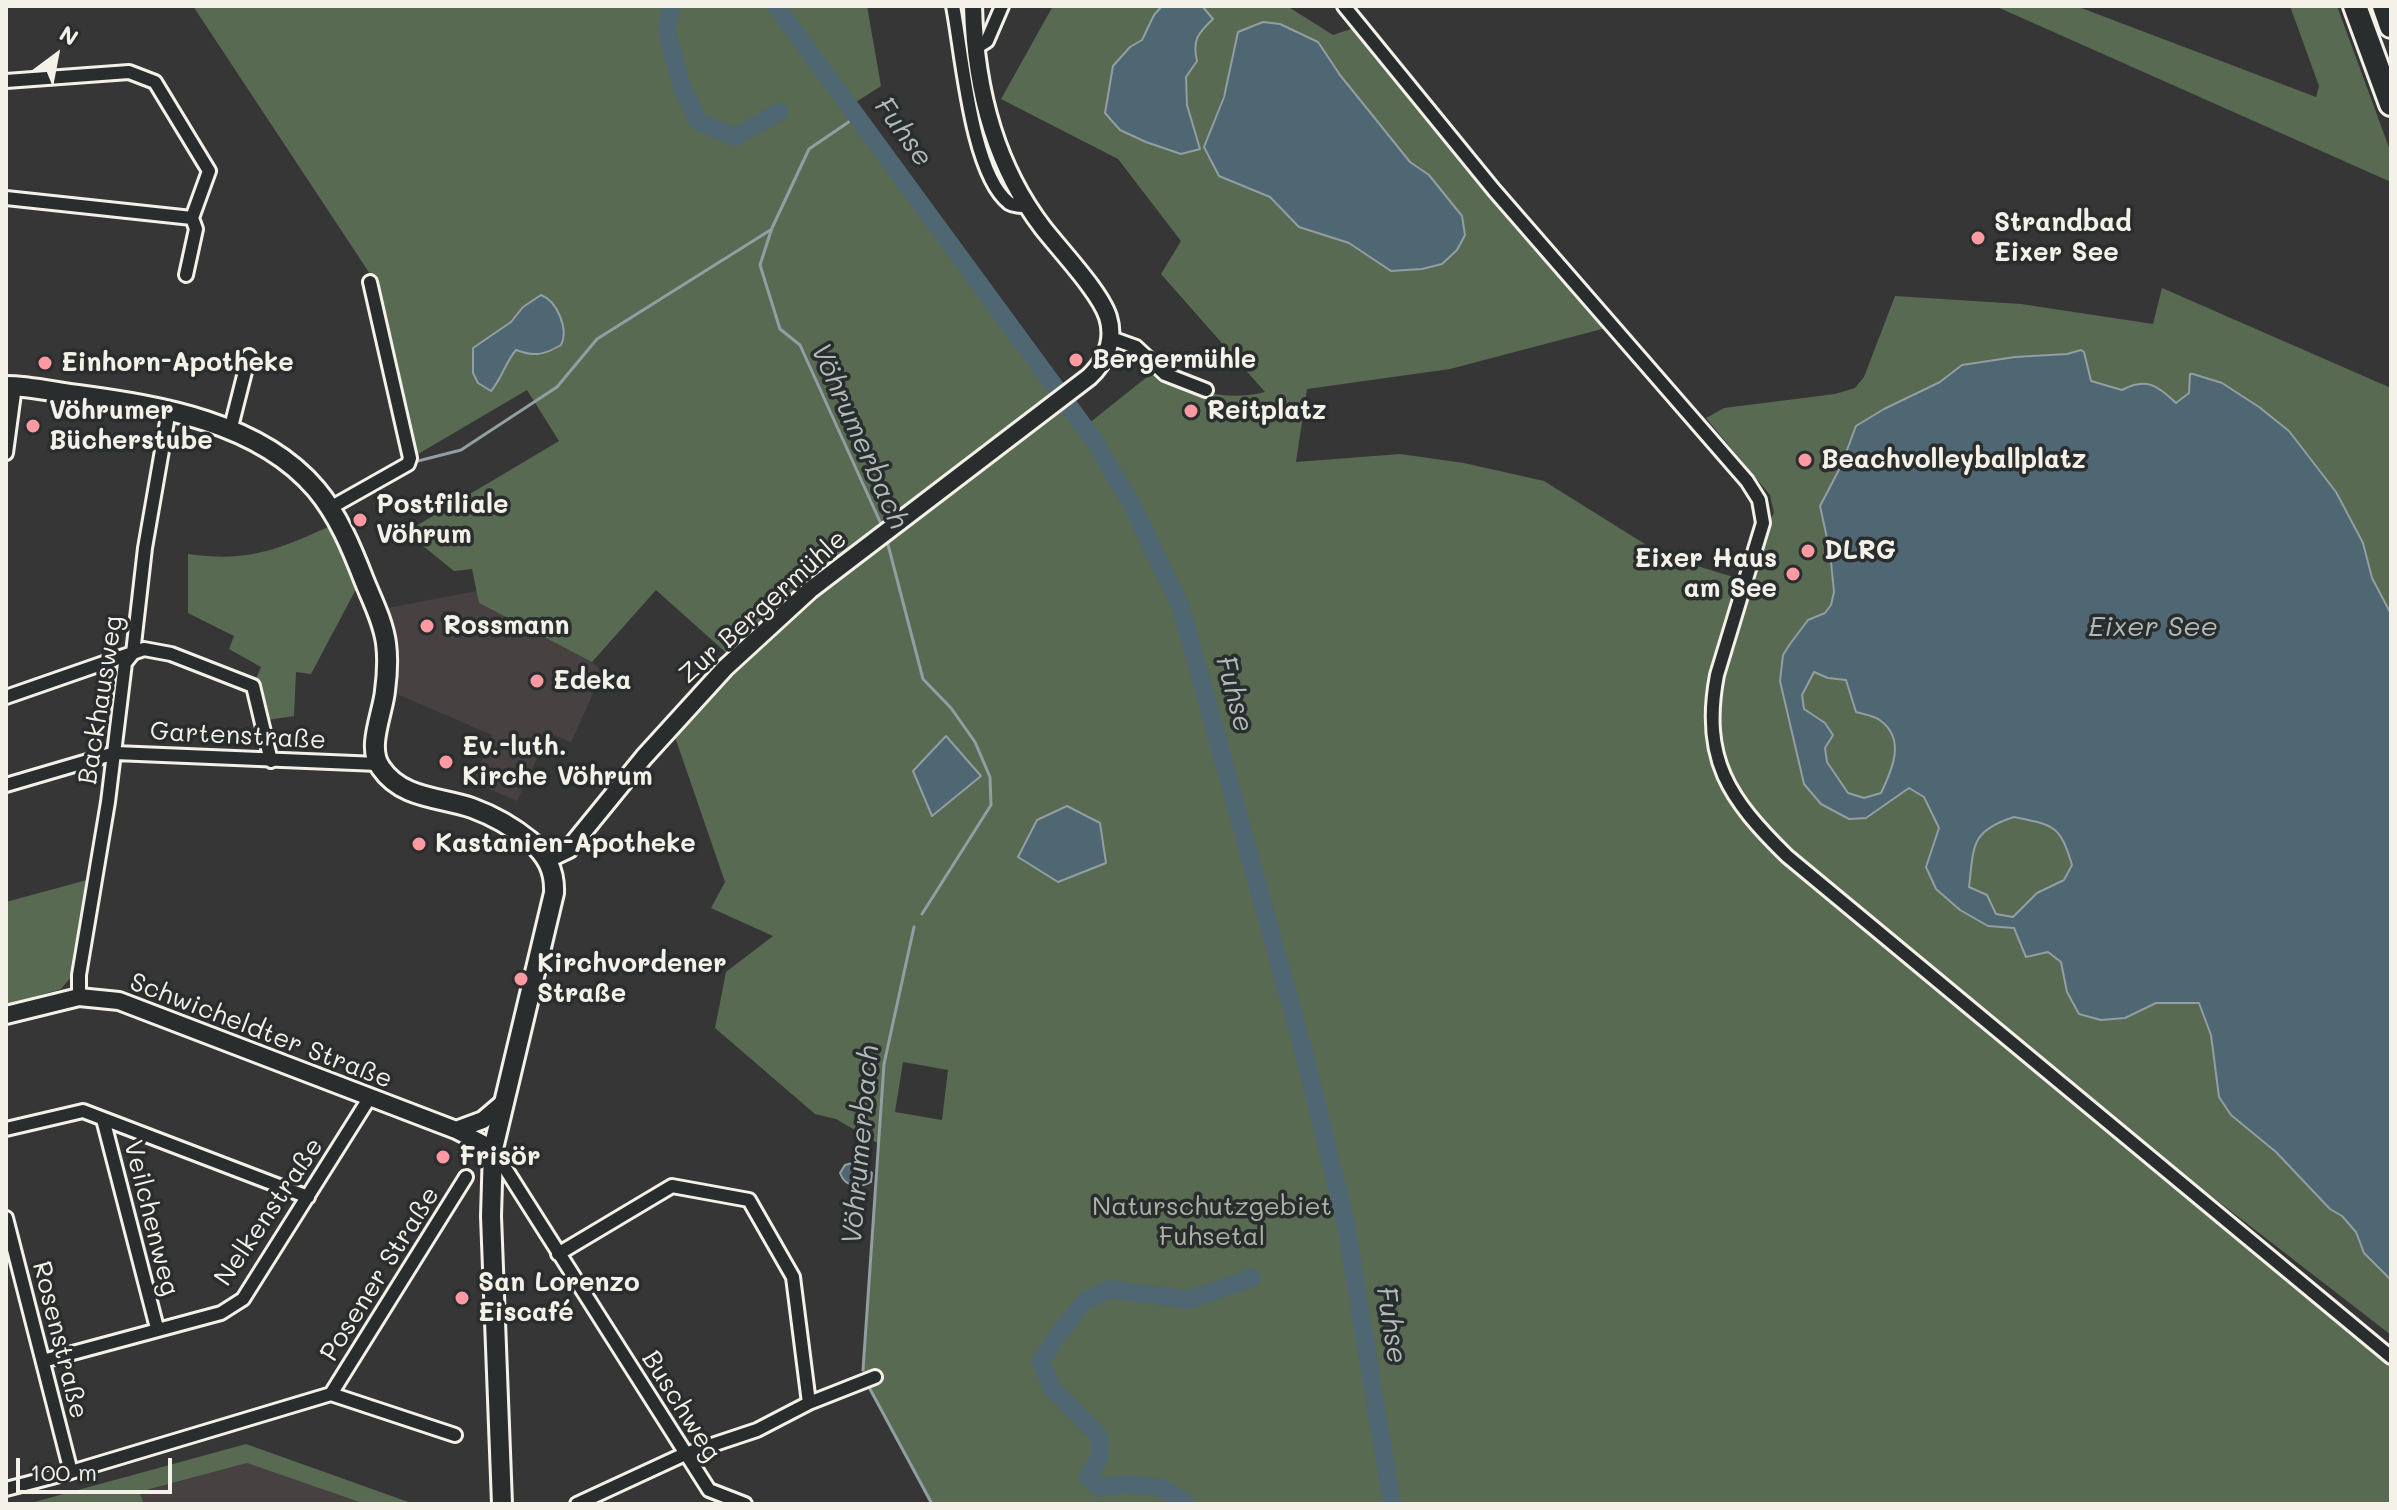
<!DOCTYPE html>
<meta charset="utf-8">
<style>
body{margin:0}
#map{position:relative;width:2397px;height:1510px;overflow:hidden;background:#373637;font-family:Mali,sans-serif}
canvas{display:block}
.frame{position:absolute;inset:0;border:8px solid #f4f1e8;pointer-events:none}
.north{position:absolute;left:16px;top:16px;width:80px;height:80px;-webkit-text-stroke:6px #2a2d2e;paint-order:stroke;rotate:32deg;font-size:22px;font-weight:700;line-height:32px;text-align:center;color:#f4f1e8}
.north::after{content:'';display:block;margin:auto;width:28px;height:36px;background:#f4f1e8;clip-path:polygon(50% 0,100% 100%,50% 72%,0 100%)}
.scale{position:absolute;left:16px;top:1458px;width:156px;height:36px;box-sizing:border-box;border:4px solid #f4f1e8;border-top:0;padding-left:10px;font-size:24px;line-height:28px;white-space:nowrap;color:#f4f1e8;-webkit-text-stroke:6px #2a2d2e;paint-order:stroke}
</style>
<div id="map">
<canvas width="2397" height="1510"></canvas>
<div class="frame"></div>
<div class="north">N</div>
<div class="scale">100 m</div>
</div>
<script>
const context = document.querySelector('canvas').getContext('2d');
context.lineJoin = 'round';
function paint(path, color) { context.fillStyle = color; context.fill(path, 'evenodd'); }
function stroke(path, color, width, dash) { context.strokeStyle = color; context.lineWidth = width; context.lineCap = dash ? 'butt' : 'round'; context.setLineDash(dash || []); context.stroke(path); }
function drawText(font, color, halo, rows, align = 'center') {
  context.font = font + ' Mali,sans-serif'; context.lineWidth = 7; context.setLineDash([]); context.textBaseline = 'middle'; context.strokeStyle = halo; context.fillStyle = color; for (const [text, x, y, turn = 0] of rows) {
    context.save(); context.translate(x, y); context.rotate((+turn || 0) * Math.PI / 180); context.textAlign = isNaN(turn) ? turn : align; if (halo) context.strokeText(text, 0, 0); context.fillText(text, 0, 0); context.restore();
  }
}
paint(new Path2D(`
 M477,591L479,603L592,662L603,672L571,742L549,733L517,801L473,782L492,735L390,691L392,645L387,608Z
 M247,1463L365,1504H144L138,1493Z`), '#474142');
paint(new Path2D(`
 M193,6H867L881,86L845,109L1108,468L1181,614L1186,615L1184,606L1115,465L1088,424L1152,373C1188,390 1226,402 1265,392L1161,274L1181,241L1118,159L1001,99L1053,6H1162L1154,15L1142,40L1130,47L1113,66L1105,113L1120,130L1146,142L1181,154L1200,148L1187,105L1186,77L1197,61C1192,41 1198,33 1213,19L1202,6H1287L1333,35L1369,23L1466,144L1621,324L1450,369L1307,389L1296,462L1400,454L1464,463L1544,481L1664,556L1750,582L1768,523L1774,513L1770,495L1706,418L1724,408L1835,394L1855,388L1864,377L1895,296L2021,304L2153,324L2162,288L2391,388V1335L2113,1120L2391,1364V1504H932L870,1389L863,1370L879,1144L836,1119L815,1114L715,1028L726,972L773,936L711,908L725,882L675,737L741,666L656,590L592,662L479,603L472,569L454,571L406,532L559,441L527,390L413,457L374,280ZM1318,42L1340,75L1410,162L1429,175L1391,271L1349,243L1300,227L1270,197L1219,176L1205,147L1228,82ZM903,1062L948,1070L942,1120L895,1112Z
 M1995,6H2076L2316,97L2319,86L2290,6H2337L2391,153V182Z
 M337,523L363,576L311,674L296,672L294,716L261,721L253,686L261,667L229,649L234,636L188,613V554C252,563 281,548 337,523Z
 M87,880L71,977L61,989L6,1005V902Z
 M246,1444L414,1504H365L247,1463L139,1492L144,1504H27Z`), '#596a53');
const water = new Path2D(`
 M1162,6H1202L1213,19C1198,33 1192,40 1197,61L1186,77L1187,105L1200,149L1181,154L1146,142L1120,130L1105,113L1113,66L1130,47L1142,40L1154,15Z
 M1263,22L1280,24L1318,42L1340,75L1410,162L1429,175L1462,216L1465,235L1457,250L1442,264L1422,269L1391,271L1349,243L1299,227L1270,197L1219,176L1204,147L1224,97L1238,32Z
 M541,295C557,301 569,329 561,345C544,355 535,357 516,350C505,363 502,378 491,391L478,383L473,373V348L511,322L523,307Z
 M2081,350L2084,352L2091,381L2122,390C2146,377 2157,385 2176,403L2189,393L2190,374H2193L2222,383L2259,407L2289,431L2336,492L2363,543L2372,578L2391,614V1280L2364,1253L2356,1232L2342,1216L2330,1209L2276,1152L2231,1115L2219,1097L2211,1035L2199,1003H2156L2125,1018L2101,1020L2079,1014L2067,992L2061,962L2048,952L2026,957L2014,928L1988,926L1960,910L1936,889L1926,867L1939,828L1924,797L1909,788L1866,818L1849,819L1821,804L1804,784L1780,681L1783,655L1790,644L1808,620L1825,613L1831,605L1834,592L1830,552L1820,506L1841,466L1856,426L1884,409L1940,382L1962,365L2015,357L2067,354ZM1814,672L1828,678L1846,680L1856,712C1863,714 1875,716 1881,721C1906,740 1892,770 1881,793L1864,798L1848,793L1827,762L1825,748L1833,735L1825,723L1804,709L1802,695ZM2014,817C2054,825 2060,825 2072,865L2064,880L2037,893L2013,917L1996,914L1987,895L1969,887C1974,846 1970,831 2014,817Z
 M946,736L981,776L932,816L913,771Z
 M1067,806L1100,823L1106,863L1058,882L1018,857L1037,820Z
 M852,1163L862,1165L872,1173L871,1182C859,1189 845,1187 840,1173L845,1165Z`);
paint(water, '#4f6673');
stroke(water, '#919ea2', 2);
stroke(new Path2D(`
 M856,117L809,149L772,228L760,265L780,329L800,345L882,526
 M418,461L461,450L557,387L597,339L772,229
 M886,537L923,679L951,708L975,742L990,777L991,805L922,914
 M863,1370L884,1064L914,927
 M870,1389L932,1504`), '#919ea2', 3);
stroke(new Path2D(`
 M671,6L667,31L682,87L699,122L735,137L779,112
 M776,6L1094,440L1131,503L1181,607L1306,1060L1346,1224L1392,1504
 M1186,1504L1163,1488L1124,1484L1100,1488L1088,1477L1100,1457V1437L1052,1388L1041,1361L1057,1336L1084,1302L1109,1289L1189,1300L1252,1278`), '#4f6673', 18);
const minor = new Path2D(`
 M953,6C962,51 971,174 1009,203C1014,206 1020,206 1027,206
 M1344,6L1494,190L1747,481L1759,500L1763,523L1717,675C1701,759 1729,799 1787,856L2391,1357
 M976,48L987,41L1002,6
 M6,81L129,72L155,82L209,171L192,218L6,198
 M186,275L196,229L192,218
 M1111,338L1136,347L1165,374L1206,390
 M230,431L249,356
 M6,453L15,386
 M330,508L408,464L410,458L370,282
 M6,697L144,649L171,654L253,686L271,761
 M6,785L115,753L378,764
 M79,997V975L108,802L125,663L133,653L145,548L169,410
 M103,1119L157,1328
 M6,1129L83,1111L308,1197
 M493,1149L709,1490L745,1504
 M6,1218L71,1472
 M558,1254L672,1186L749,1200L793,1277L809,1403L757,1430L685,1454L577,1504
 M43,1361L221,1313L243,1299L370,1097
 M331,1394L466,1177
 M809,1403L875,1377
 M6,1489L71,1472L331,1394L455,1435`);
const tertiary = new Path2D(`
 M548,859L569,849L644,757L725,668L810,590L1089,377C1106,361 1115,340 1108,317C1100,292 1061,251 1043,228C994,164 975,86 973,6
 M6,1015L79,997L119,1001L456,1130L493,1149
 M456,1130L483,1120L503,1103`);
const secondary = new Path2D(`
 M6,386C30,386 54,392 78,395C159,406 259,422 316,489C338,515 352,549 364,580C372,600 383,621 386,643C388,658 387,676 385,691C383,713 366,748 381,768C402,799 440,797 472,808C494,816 513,827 530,841C547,855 555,871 554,893L493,1149L491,1216L502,1504`);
const motorway = new Path2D(`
 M2355,6L2391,104
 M2384,6L2391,26`);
stroke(minor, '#f4f1e8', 18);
stroke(tertiary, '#f4f1e8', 22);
stroke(secondary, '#f4f1e8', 24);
stroke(motorway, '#f4f1e8', 28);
stroke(minor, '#2a2d2e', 12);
stroke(tertiary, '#2a2d2e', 16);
stroke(secondary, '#2a2d2e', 18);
stroke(motorway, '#2a2d2e', 22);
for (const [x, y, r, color] of [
 [1978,238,8,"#ff9aa2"],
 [1076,360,8,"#ff9aa2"],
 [45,363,8,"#ff9aa2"],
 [1191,411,8,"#ff9aa2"],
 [33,426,8,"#ff9aa2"],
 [1805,460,8,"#ff9aa2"],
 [360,520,8,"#ff9aa2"],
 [1808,551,8,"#ff9aa2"],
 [1793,574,8,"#ff9aa2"],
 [427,626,8,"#ff9aa2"],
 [537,681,8,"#ff9aa2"],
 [446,762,8,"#ff9aa2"],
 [419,844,8,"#ff9aa2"],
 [521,979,8,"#ff9aa2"],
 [443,1157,8,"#ff9aa2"],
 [462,1298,8,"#ff9aa2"]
]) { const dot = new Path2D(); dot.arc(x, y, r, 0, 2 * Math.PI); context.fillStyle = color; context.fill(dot); stroke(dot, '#2a2d2e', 3); }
drawText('bold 26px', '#f4f1e8', '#2a2d2e', [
 ["Strandbad",1994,223],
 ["Eixer See",1994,253],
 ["Bergermühle",1092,360],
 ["Einhorn-Apotheke",61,363],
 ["Vöhrumer",49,411],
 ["Bücherstube",49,441],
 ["Reitplatz",1207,411],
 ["Beachvolleyballplatz",1821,460],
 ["Postfiliale",376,505],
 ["Vöhrum",376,535],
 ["DLRG",1824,551],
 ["Eixer Haus",1777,559,"right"],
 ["am See",1777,589,"right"],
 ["Rossmann",443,626],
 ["Edeka",553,681],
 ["Ev.-luth.",462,747],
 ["Kirche Vöhrum",462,777],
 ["Kastanien-Apotheke",435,844],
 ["Kirchvordener",537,964],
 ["Straße",537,994],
 ["Frisör",459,1157],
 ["San Lorenzo",478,1283],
 ["Eiscafé",478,1313]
], 'left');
drawText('26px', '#f4f1e8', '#2a2d2e', [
 ["Zur Bergermühle",763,607,-42],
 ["Backhausweg",101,700,-81],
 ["Gartenstraße",238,736,3],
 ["Schwicheldter Straße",261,1031,21],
 ["Nelkenstraße",269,1212,-56],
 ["Veilchenweg",151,1218,76],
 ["Posener Straße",380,1274,-58],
 ["Rosenstraße",60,1340,76],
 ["Buschweg",681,1406,58]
]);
drawText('26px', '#aeb4a5', '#2a2d2e', [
 ["Naturschutzgebiet",1212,1207],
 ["Fuhsetal",1212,1237]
]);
drawText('italic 28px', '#b2b9b9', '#2a2d2e', [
 ["Fuhse",903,132,54],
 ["Vöhrumerbach",859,436,66],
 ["Eixer See",2153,627],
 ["Fuhse",1234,694,75],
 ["Vöhrumerbach",861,1145,-85],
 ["Fuhse",1391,1325,81]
]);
</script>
